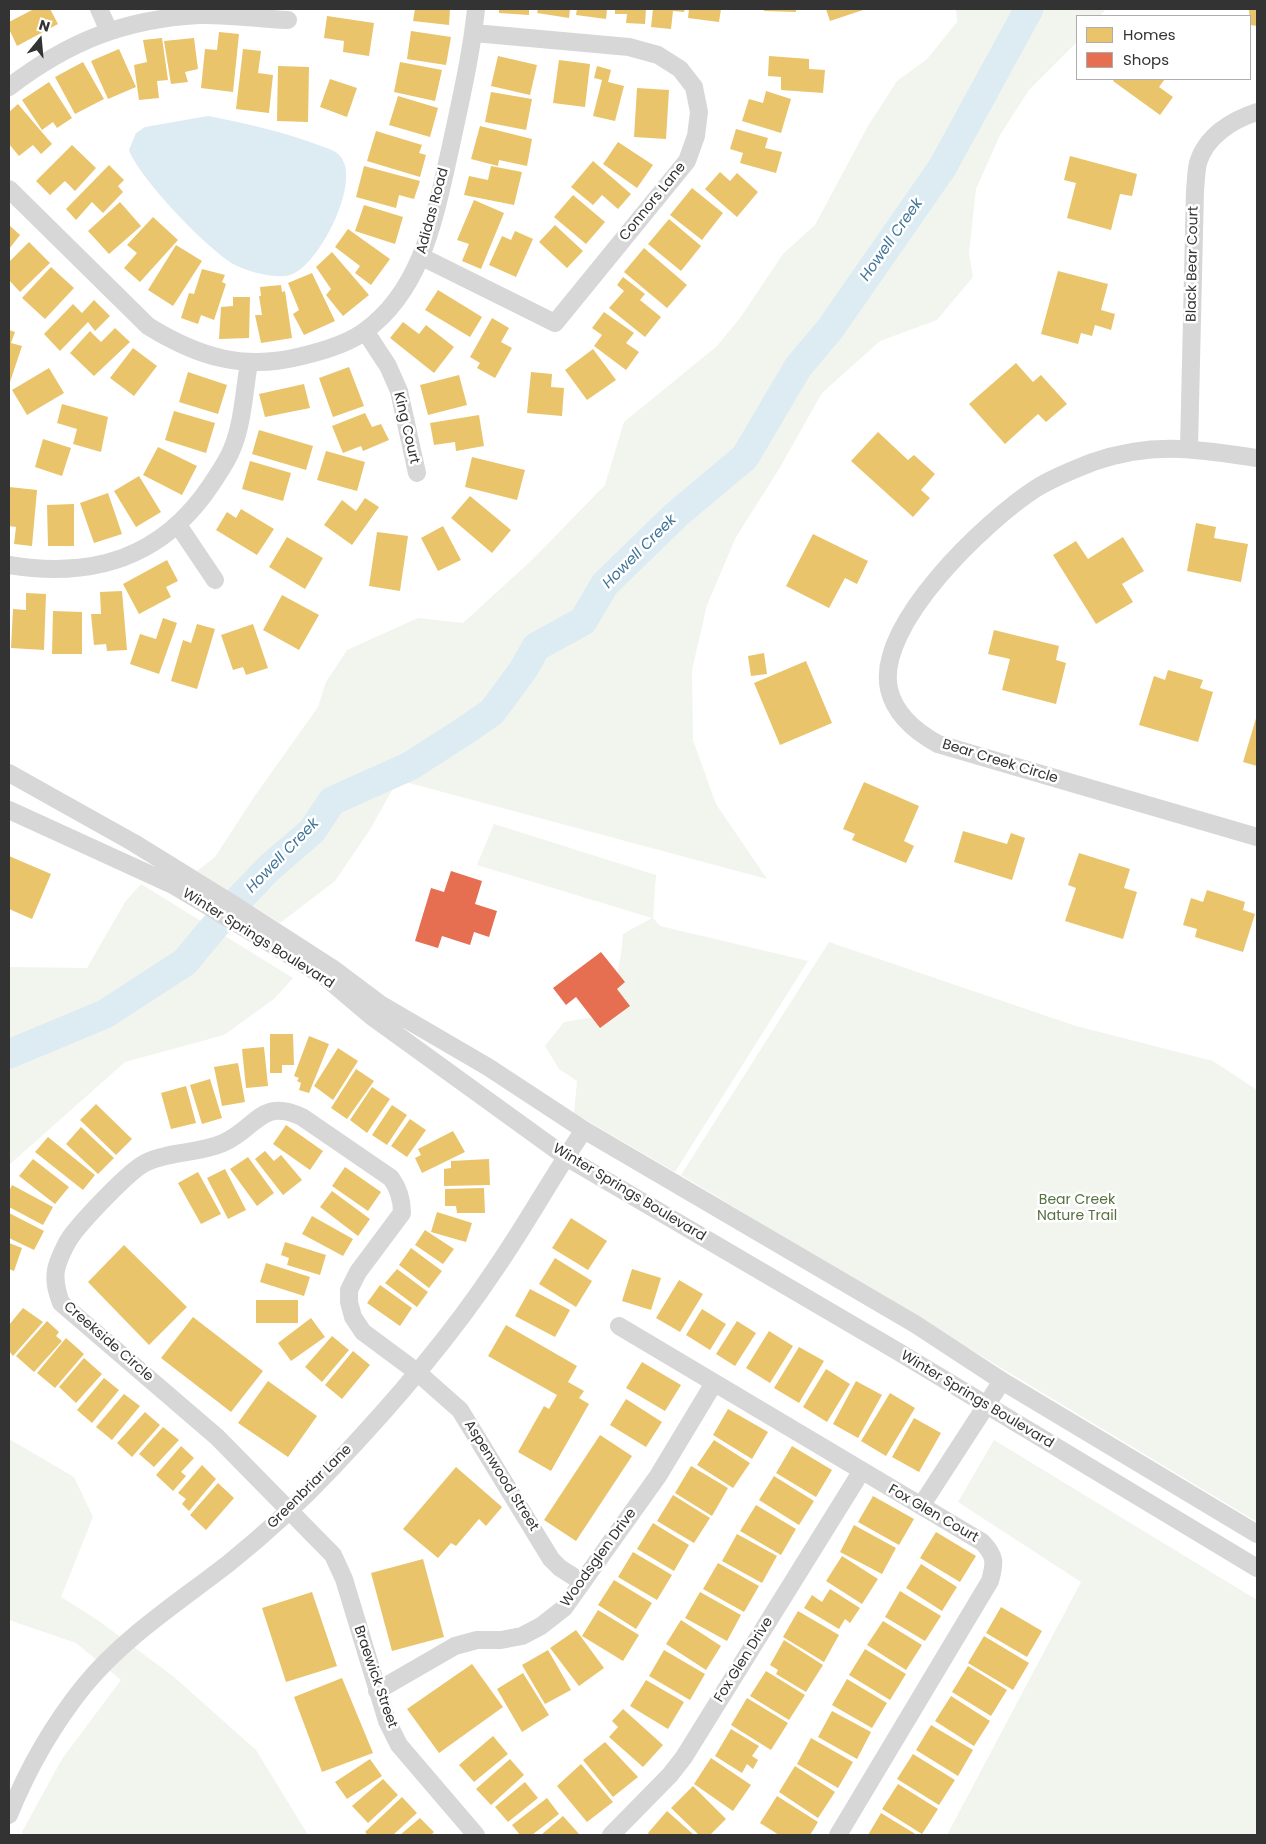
<!DOCTYPE html>
<style>
body{margin:0}
#map{position:relative;width:1266px;height:1844px;overflow:hidden;background:#fff;font-family:Poppins,sans-serif}
canvas{display:block}
.frame{position:absolute;inset:0;border:10px solid #333;pointer-events:none}
.legend{position:absolute;left:1076px;top:15px;width:175px;height:65px;box-sizing:border-box;background:#fff;border:1px solid #adadad;margin:0;padding:6px 9px;list-style:none;font-size:15px;color:#333}
.legend li{display:flex;align-items:center;gap:10px;height:25px}
.legend b{width:25px;border:1px solid #adadad}
.north{position:absolute;left:15px;top:15px;width:50px;height:50px;-webkit-text-stroke:4px #fff;paint-order:stroke;rotate:17deg;font-size:14px;font-weight:700;line-height:20px;text-align:center;color:#333}
.north::after{content:'';display:block;margin:auto;width:18px;height:22px;background:#333;clip-path:polygon(50% 0,100% 100%,50% 72%,0 100%)}
</style>
<div id="map">
<canvas width="1266" height="1844"></canvas>
<div class="frame"></div>
<ul class="legend">
<li><b style="height:14px;background:#e9c46a"></b>Homes</li>
<li><b style="height:14px;background:#e76f51"></b>Shops</li>
</ul>
<div class="north">N</div>
</div>
<script>
const context = document.querySelector('canvas').getContext('2d');
context.lineJoin = 'round';
function paint(path, color) { context.fillStyle = color; context.fill(path, 'evenodd'); }
function stroke(path, color, width, dash) { context.strokeStyle = color; context.lineWidth = width; context.lineCap = dash ? 'butt' : 'round'; context.setLineDash(dash || []); context.stroke(path); }
function drawText(font, color, halo, rows, align = 'center') {
  context.font = font + ' Poppins,sans-serif'; context.lineWidth = 5; context.setLineDash([]); context.textBaseline = 'middle'; context.strokeStyle = halo; context.fillStyle = color; for (const [text, x, y, turn = 0] of rows) {
    context.save(); context.translate(x, y); context.rotate((+turn || 0) * Math.PI / 180); context.textAlign = isNaN(turn) ? turn : align; if (halo) context.strokeText(text, 0, 0); context.fillText(text, 0, 0); context.restore();
  }
}
paint(new Path2D(`
 M956,9H1106L1100,16H1077V42L1029,90L1000,135L976,189L969,253L973,277L937,320L880,341L822,393L779,469L736,537L707,605L692,670L693,740L716,804L767,879L398,780L369,831L335,881L280,923L197,871L215,857L254,797L318,707L326,682L347,650L418,618L463,623L532,560L605,485L624,422L717,346L740,318L783,254L815,225L868,126L897,81L927,59L957,22Z
 M494,824L656,875L653,918L660,926L808,961L675,1172L574,1113L577,1081L559,1069L545,1046L564,1022L594,1017C616,985 620,972 623,934L652,918L477,865Z
 M141,884L293,978L274,999L224,1035L125,1062L9,1165V967L87,968L125,902Z
 M829,942L1076,1026L1213,1061L1257,1090V1522L681,1175Z
 M9,1439L74,1477L93,1517L61,1597L99,1621L174,1677L256,1750L308,1835H23L22,1832L62,1759L121,1680L76,1643L9,1620Z
 M994,1440L1257,1600V1835H947L1081,1582L958,1502Z`), '#f1f5ed');
paint(new Path2D(`
 M208,116C245,123 285,132 321,146C326,148 334,150 338,154C365,176 319,267 290,275C275,279 249,272 235,265C208,250 139,178 129,150L136,133L145,127Z`), '#ddebf3');
paint(new Path2D(`
 M34,9H50L58,24L17,46L9,29V22Z
 M415,9H450L449,25L413,21Z
 M499,9H529V15L499,13Z
 M538,9H570L569,18L537,13Z
 M577,9H607L606,19L576,15Z
 M615,9H646L645,24L626,23L627,14H615Z
 M653,9H685L684,12L673,11L671,29L651,27Z
 M689,9H721L719,22L688,18Z
 M764,9H796V12L764,11Z
 M826,9H866L830,21Z
 M1249,9H1257V26L1250,25Z
 M327,16L374,23L369,56L343,52L344,41L324,38Z
 M411,31L451,37L446,65L407,59Z
 M219,32L239,34L233,92L201,88L205,49L217,50Z
 M162,38L168,80L157,81L159,98L139,100L134,65L147,62L143,40Z
 M194,38L198,69L185,72L188,82L171,84L164,41Z
 M119,49L136,87L108,99L91,61Z
 M243,49L261,51L258,73L273,75L269,113L236,109Z
 M498,56L537,65L530,95L491,86Z
 M769,56L809,59V69L825,70L823,93L781,90V77L768,76Z
 M559,60L590,64L585,107L553,103Z
 M83,62L104,99L75,114L55,77Z
 M400,62L442,70L435,101L394,92Z
 M278,66L309,67L308,122L277,121Z
 M597,66L611,70L608,82L624,86L615,121L593,116L602,80L594,78Z
 M330,79L357,88L347,117L320,107Z
 M1114,79H1165L1159,87L1173,97L1160,115L1113,81Z
 M49,82L72,118L57,128L53,122L42,130L22,100Z
 M637,88L669,90L666,139L634,137Z
 M766,91L791,99L781,133L742,121L749,99L763,103Z
 M491,92L532,99L526,130L485,122Z
 M398,96L438,108L430,137L389,125Z
 M18,104L52,144L41,154L33,145L19,156L9,144V112Z
 M480,126L532,139L527,166L499,160L498,166L471,159Z
 M736,129L768,138L765,148L782,152L776,173L740,163L743,153L730,149Z
 M376,131L422,145L419,153L426,155L420,177L367,161Z
 M618,142L653,165L637,188L603,164Z
 M72,145L96,168L75,191L65,181L50,195L36,181Z
 M1070,156L1137,174L1132,196L1120,194L1111,230L1067,218L1076,183L1064,180Z
 M593,161L631,194L618,209L602,195L593,205L571,187Z
 M109,165L124,180L118,186L123,192L103,213L92,202L76,220L66,209Z
 M364,166L420,181L414,199L399,195L396,208L356,197Z
 M491,166L522,172L514,205L464,195L469,176L488,180Z
 M720,172L730,181L737,173L758,192L737,217L705,189Z
 M692,188L723,213L702,240L670,215Z
 M573,195L605,222L586,244L554,217Z
 M474,200L504,213L481,269L462,261L469,244L457,240Z
 M120,202L141,226L109,254L88,231Z
 M364,205L403,217L395,244L355,231Z
 M153,217L178,240L140,282L124,268L137,253L127,245Z
 M669,219L701,246L681,271L648,244Z
 M9,225L20,235L9,249Z
 M555,225L583,251L567,268L539,242Z
 M348,229L390,259L371,285L355,273L360,266L335,247Z
 M515,231L533,239L516,277L489,265L502,236L511,240Z
 M29,242L50,263L20,292L9,280V262Z
 M176,245L202,261L173,306L148,290Z
 M644,248L687,285L667,308L624,272Z
 M332,252L369,295L343,316L326,295L331,289L316,267Z
 M51,267L74,288L45,319L22,298Z
 M202,269L225,275L222,282L226,284L214,320L201,315L198,324L181,318L189,293L194,294Z
 M1058,271L1108,284L1101,310L1115,314L1111,330L1095,325L1092,336L1081,333L1078,344L1041,334Z
 M312,273L335,321L304,335L293,314L299,310L288,283Z
 M623,277L645,294L640,300L661,317L645,337L609,308L624,291L617,285Z
 M281,285L282,292L285,291L292,338L261,343L255,315H262L259,296H261L260,287Z
 M438,290L482,317L470,337L425,310Z
 M233,297H250L249,338L219,339L221,307L233,306Z
 M94,300L110,316L95,331L88,322L60,351L44,334L73,304L82,313Z
 M604,312L634,333L626,343L639,352L626,370L594,346L602,335L592,328Z
 M492,318L509,328L501,342L512,348L495,378L477,368L480,363L470,357Z
 M403,322L419,334L426,325L454,347L434,373L390,338Z
 M115,328L130,342L94,376L70,353L90,331L101,342Z
 M9,330L15,332L11,343L22,346L9,385Z
 M133,348L157,366L134,396L110,378Z
 M593,349L616,380L587,400L565,370Z
 M1016,363L1033,382L1041,375L1067,404L1046,422L1038,414L1005,444L969,404Z
 M349,367L364,406L333,417L319,378Z
 M49,368L64,393L27,415L12,390Z
 M188,372L227,385L218,414L179,402Z
 M531,372L552,374L551,387L564,388L562,416L527,413Z
 M459,375L467,405L428,415L420,385Z
 M304,384L310,408L265,417L259,394Z
 M62,404L108,417L101,452L73,444L77,429L57,423Z
 M174,411L215,423L206,453L165,440Z
 M365,413L372,427L381,424L389,440L363,451L361,446L343,453L332,426Z
 M479,415L484,446L456,451L455,442L434,445L430,423Z
 M259,430L313,446L306,470L252,454Z
 M878,432L908,460L914,455L935,474L921,490L930,498L913,517L851,461Z
 M43,439L71,448L62,476L35,467Z
 M158,447L197,466L182,495L143,475Z
 M326,451L365,462L357,491L317,480Z
 M472,457L525,470L517,500L465,487Z
 M250,461L291,473L283,501L242,489Z
 M139,476L161,512L136,527L114,491Z
 M9,487L37,490L32,546L14,544L16,527L9,526Z
 M108,493L122,534L94,543L80,503Z
 M470,496L511,530L492,553L451,518Z
 M365,498L379,507L352,545L324,525L342,500L356,511Z
 M74,504V546H48L47,505Z
 M241,509L274,529L257,555L216,530L227,512L236,518Z
 M1196,523L1216,527L1214,538L1248,544L1241,582L1187,571Z
 M443,526L461,560L438,571L421,538Z
 M377,532L408,536L400,591L369,586Z
 M813,534L868,561L857,584L845,578L829,608L786,586Z
 M287,537L323,558L305,589L269,567Z
 M1123,537L1144,571L1122,584L1133,602L1096,624L1053,555L1076,541L1088,559Z
 M167,560L178,581L166,587L171,597L139,614L123,584Z
 M122,591L127,650L107,651L106,644L94,645L91,614H101L100,592Z
 M26,593L46,594L44,650L11,648L13,609L26,610Z
 M282,595L319,615L299,650L263,630Z
 M53,611L82,612V654H52Z
 M163,618L177,623L159,674L130,664L140,634L156,639Z
 M197,624L215,629L197,689L171,681L183,640L191,643Z
 M253,624L268,668L246,675L243,667L233,670L221,635Z
 M994,630L1059,646L1056,660L1066,663L1056,704L1002,690L1010,659L988,654Z
 M764,653L767,674L751,676L748,656Z
 M806,661L832,723L780,745L754,683Z
 M1168,670L1203,680L1200,688L1213,692L1198,742L1139,725L1154,676L1165,680Z
 M1257,715V766L1243,762Z
 M864,782L919,806L904,841L914,846L906,863L852,840L855,834L843,829Z
 M963,831L1007,844L1011,833L1025,838L1012,880L954,862Z
 M1079,853L1130,869L1124,888L1137,892L1123,939L1065,921L1076,888L1068,885Z
 M9,856L51,874L32,919L9,909Z
 M1207,890L1245,902L1243,910L1255,914L1243,952L1195,937L1197,929L1183,925L1191,898L1203,902Z
 M270,1034H293L294,1065H282V1073H270Z
 M309,1036L329,1044L309,1093L299,1090L301,1083L297,1081L299,1078L294,1076Z
 M264,1047L268,1086L246,1088L242,1049Z
 M338,1048L358,1061L333,1100L314,1086Z
 M238,1063L245,1102L222,1106L214,1067Z
 M356,1069L374,1081L347,1119L331,1108Z
 M210,1079L222,1118L202,1124L190,1085Z
 M186,1086L196,1123L171,1129L161,1093Z
 M372,1087L390,1099L367,1133L350,1120Z
 M96,1104L132,1139L116,1155L80,1120Z
 M392,1105L407,1115L387,1145L372,1135Z
 M410,1119L426,1130L407,1157L391,1146Z
 M286,1125L323,1151L310,1170L273,1144Z
 M81,1127L114,1158L98,1174L66,1144Z
 M453,1131L465,1152L422,1173L415,1158L421,1155L418,1149Z
 M48,1137L95,1175L83,1190L35,1152Z
 M265,1151L274,1161L281,1155L302,1180L283,1195L255,1159Z
 M248,1157L274,1193L257,1206L230,1169Z
 M33,1159L69,1187L55,1204L19,1176Z
 M489,1159L490,1185L444,1186V1169L451,1168V1161Z
 M345,1167L381,1192L368,1211L332,1186Z
 M225,1169L246,1210L228,1219L207,1178Z
 M198,1172L221,1214L201,1224L178,1183Z
 M12,1185L53,1207L43,1225L9,1207V1191Z
 M484,1188L485,1213H457L456,1206H445V1189Z
 M332,1191L370,1219L358,1236L320,1207Z
 M437,1212L472,1223L466,1242L431,1232Z
 M9,1213L44,1231L34,1250L9,1238Z
 M312,1216L353,1239L343,1256L302,1234Z
 M571,1218L607,1241L588,1270L552,1248Z
 M425,1230L454,1249L443,1264L415,1245Z
 M285,1242L326,1255L320,1275L287,1265L289,1258L281,1255Z
 M9,1243L22,1248L14,1271L9,1269Z
 M124,1245L187,1307L149,1345L88,1282Z
 M411,1248L442,1271L429,1288L399,1265Z
 M555,1258L592,1281L576,1307L539,1284Z
 M266,1263L310,1277L304,1296L260,1282Z
 M397,1269L428,1292L417,1307L385,1283Z
 M632,1269L661,1278L651,1310L622,1301Z
 M679,1280L703,1294L680,1332L656,1318Z
 M380,1285L412,1308L400,1326L367,1303Z
 M530,1289L570,1310L555,1337L515,1316Z
 M256,1300H298V1323H256Z
 M23,1308L43,1322L13,1356L9,1351V1325Z
 M702,1309L726,1324L710,1350L686,1335Z
 M193,1317L263,1371L231,1412L161,1358Z
 M311,1318L325,1337L291,1361L278,1343Z
 M47,1321L59,1332L56,1336L62,1341L34,1372L16,1356Z
 M737,1321L756,1333L735,1366L716,1354Z
 M506,1325L577,1366L568,1382L584,1391L579,1398L589,1404L551,1471L518,1452L544,1406L549,1409L557,1395L488,1356Z
 M769,1331L793,1346L770,1383L746,1368Z
 M332,1336L349,1350L322,1382L305,1367Z
 M66,1338L84,1354L55,1388L37,1373Z
 M799,1347L824,1361L799,1403L774,1388Z
 M353,1351L370,1365L342,1399L325,1385Z
 M84,1358L102,1374L76,1403L59,1387Z
 M642,1362L681,1385L665,1411L626,1388Z
 M826,1369L850,1384L827,1422L803,1407Z
 M104,1378L119,1390L92,1423L77,1410Z
 M268,1381L317,1416L288,1457L238,1423Z
 M856,1381L882,1395L858,1438L833,1424Z
 M890,1393L915,1408L886,1456L861,1441Z
 M124,1394L140,1406L112,1440L96,1427Z
 M626,1399L662,1422L646,1447L610,1425Z
 M728,1409L768,1432L752,1459L713,1435Z
 M145,1412L160,1425L132,1457L117,1443Z
 M914,1418L941,1433L919,1472L892,1457Z
 M163,1427L179,1440L154,1467L139,1454Z
 M600,1435L632,1456L576,1541L544,1520Z
 M714,1440L750,1463L733,1488L697,1465Z
 M181,1446L194,1458L181,1472L186,1476L173,1491L156,1475Z
 M792,1446L832,1470L816,1497L776,1473Z
 M202,1465L216,1479L189,1511L182,1504L186,1499L178,1493Z
 M691,1466L728,1488L712,1516L675,1493Z
 M456,1467L502,1507L486,1526L479,1519L456,1546L451,1543L438,1558L403,1529Z
 M774,1476L814,1501L799,1525L759,1500Z
 M218,1483L234,1498L206,1530L190,1515Z
 M673,1495L710,1518L694,1543L657,1521Z
 M873,1496L914,1519L899,1545L858,1522Z
 M756,1505L796,1529L781,1555L740,1531Z
 M653,1523L689,1545L674,1571L637,1549Z
 M854,1525L896,1548L882,1574L840,1552Z
 M936,1532L976,1556L960,1582L920,1558Z
 M737,1534L777,1556L762,1583L722,1561Z
 M633,1552L672,1575L657,1600L618,1577Z
 M842,1556L878,1579L862,1604L826,1581Z
 M423,1559L444,1637L392,1651L371,1573Z
 M718,1563L759,1586L744,1612L703,1589Z
 M921,1564L957,1587L942,1611L906,1588Z
 M614,1580L652,1603L636,1629L598,1605Z
 M830,1589L860,1608L850,1623L845,1619L839,1629L804,1608L812,1595L822,1602Z
 M900,1591L941,1616L925,1641L885,1617Z
 M312,1592L337,1666L286,1682L262,1608Z
 M700,1592L741,1615L727,1641L685,1618Z
 M1001,1607L1042,1631L1027,1657L986,1633Z
 M598,1610L639,1635L623,1661L582,1636Z
 M798,1611L839,1635L824,1662L783,1637Z
 M681,1620L721,1646L706,1670L666,1644Z
 M883,1621L922,1645L906,1670L867,1645Z
 M576,1630L604,1668L579,1686L550,1648Z
 M984,1636L1029,1663L1013,1690L968,1663Z
 M784,1640L823,1665L806,1692L776,1674L778,1670L770,1665Z
 M865,1649L906,1674L890,1700L849,1675Z
 M548,1650L571,1690L545,1704L522,1665Z
 M664,1650L705,1674L690,1700L649,1676Z
 M472,1664L503,1707L439,1753L407,1709Z
 M968,1666L1007,1690L991,1716L952,1692Z
 M766,1671L805,1695L789,1720L750,1696Z
 M523,1673L549,1715L522,1732L497,1689Z
 M342,1678L373,1753L322,1772L294,1697Z
 M847,1679L887,1703L872,1728L832,1705Z
 M646,1680L684,1702L668,1729L630,1706Z
 M951,1696L990,1721L974,1746L935,1721Z
 M747,1698L788,1723L771,1750L731,1725Z
 M623,1709L663,1745L643,1767L609,1737L618,1727L612,1721Z
 M832,1711L871,1732L857,1759L818,1737Z
 M931,1725L973,1750L958,1776L916,1750Z
 M731,1729L759,1746L752,1756L758,1760L753,1769L747,1764L742,1773L715,1756Z
 M493,1736L508,1754L474,1782L459,1765Z
 M811,1738L853,1762L838,1788L797,1764Z
 M605,1742L638,1777L613,1797L583,1760Z
 M913,1754L955,1780L939,1805L897,1779Z
 M711,1758L751,1785L733,1811L694,1784Z
 M370,1759L382,1776L347,1799L335,1782Z
 M510,1759L524,1775L491,1805L476,1789Z
 M581,1764L613,1802L587,1822L557,1786Z
 M795,1766L835,1792L818,1818L779,1792Z
 M383,1779L398,1795L368,1823L352,1806Z
 M525,1782L538,1798L508,1822L495,1807Z
 M898,1784L938,1809L922,1834L882,1809Z
 M693,1786L726,1819L710,1835H699L671,1808Z
 M777,1796L818,1822L810,1835H779L760,1823Z
 M402,1797L417,1813L393,1835H368L365,1832Z
 M547,1798L559,1814L532,1835H520L512,1825Z
 M667,1811L694,1835H650L648,1833Z
 M881,1813L917,1835H868Z
 M563,1816L580,1835H541Z
 M420,1818L434,1832L431,1835H400Z`), '#e9c46a');
paint(new Path2D(`
 M451,871L482,881L475,904L497,911L489,937L474,932L470,945L442,936L438,948L415,941L431,888L444,892Z
 M601,952L625,982L617,989L630,1006L600,1028L576,997L566,1005L553,988Z`), '#e76f51');
stroke(new Path2D(`
 M9,1054L105,1014L185,962L224,915L269,868L312,831L332,801L410,766L463,732L492,712L523,670L536,647L583,621L605,584L676,515L745,457L798,367L830,329L942,168L1029,9`), '#ddebf3', 29);
stroke(new Path2D(`
 M99,9L109,31
 M9,87C68,42 124,19 199,15C228,14 259,19 288,20
 M9,189L148,326C198,357 244,371 302,356C323,351 348,344 365,331C423,289 435,215 450,150C460,103 471,57 476,9
 M422,257L555,323L687,161L696,136L699,112L694,87L680,69L658,55L629,47L474,33
 M365,331L388,366L399,391L417,473
 M1189,448L1195,190C1196,182 1196,171 1198,163C1206,136 1232,120 1257,112
 M1257,458C1197,449 1153,441 1093,462C1075,469 1052,478 1035,489C986,521 875,625 889,689C895,715 916,732 938,744L1257,837
 M178,525L215,580
 M9,565C93,579 162,558 211,485C218,474 227,462 232,449C243,423 244,391 249,363
 M9,773L134,843L231,903L332,968L380,1004L488,1067L584,1130L915,1324L1002,1381L1257,1534
 M9,810L173,885L278,948L325,977L371,1016L566,1157L897,1351L1257,1568
 M619,1326L982,1542C996,1556 995,1563 990,1581L838,1835
 M921,1506L1002,1381
 M377,1691L455,1646L477,1640H501L522,1636L541,1626L564,1608L658,1476L714,1383
 M9,1815C28,1768 52,1726 84,1686C124,1637 179,1602 229,1563C265,1534 300,1502 332,1468C391,1406 449,1339 496,1268C527,1223 553,1175 584,1130
 M476,1835L399,1745L387,1721L344,1579L333,1555L217,1437L61,1303C57,1292 54,1282 56,1270C58,1260 66,1243 72,1235C84,1219 129,1171 145,1163C169,1151 198,1154 223,1143C256,1129 261,1097 302,1117L391,1178C399,1189 402,1199 402,1213L358,1272L349,1290V1302L353,1317L363,1332L417,1372L460,1410L551,1559L560,1568L582,1582
 M611,1835L670,1775L684,1757L861,1472`), '#d7d7d7', 18);
drawText('14px', '#333', '#fff', [
 ["Connors Lane",653,202,-51],
 ["Adidas Road",433,211,-75],
 ["Black Bear Court",1193,264,-89],
 ["King Court",406,428,77],
 ["Bear Creek Circle",1000,762,17],
 ["Winter Springs Boulevard",258,939,32],
 ["Winter Springs Boulevard",629,1193,31],
 ["Creekside Circle",108,1342,41],
 ["Winter Springs Boulevard",977,1400,31],
 ["Aspenwood Street",501,1476,58],
 ["Greenbriar Lane",310,1487,-45],
 ["Fox Glen Court",933,1514,30],
 ["Woodsglen Drive",599,1558,-54],
 ["Fox Glen Drive",744,1660,-58],
 ["Braewick Street",375,1677,71]
]);
drawText('14px', '#56703f', '#fff', [
 ["Bear Creek",1077,1200],
 ["Nature Trail",1077,1216]
]);
drawText('italic 15px', '#3f7597', '#fff', [
 ["Howell Creek",892,240,-55],
 ["Howell Creek",640,552,-45],
 ["Howell Creek",283,856,-46]
]);
</script>
